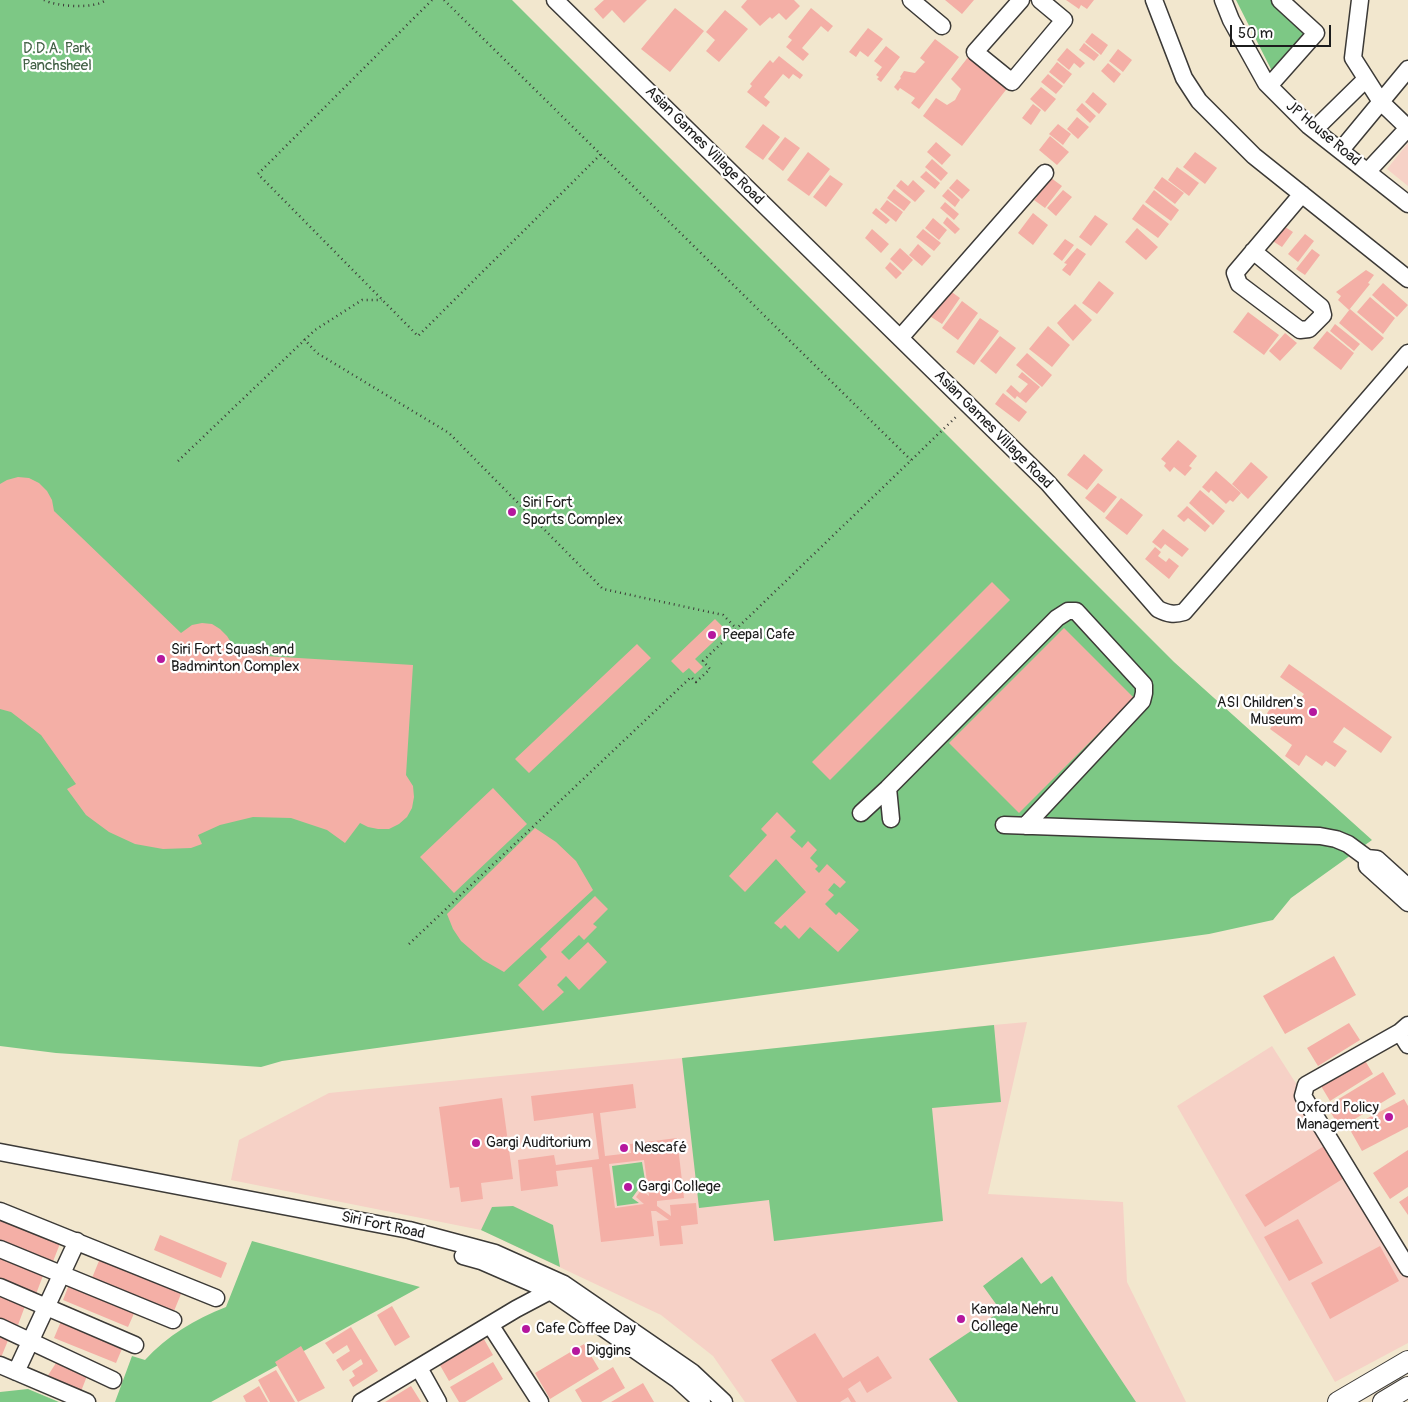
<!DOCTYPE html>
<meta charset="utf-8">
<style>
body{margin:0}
#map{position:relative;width:1408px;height:1402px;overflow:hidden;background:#f2e7ce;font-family:Pangolin,sans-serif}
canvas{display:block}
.scale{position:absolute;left:1230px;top:25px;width:101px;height:22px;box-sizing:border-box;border:2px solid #1c1c1c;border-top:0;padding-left:6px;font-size:15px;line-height:18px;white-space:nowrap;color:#1c1c1c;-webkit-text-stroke:4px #fff;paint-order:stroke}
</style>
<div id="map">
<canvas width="1408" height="1402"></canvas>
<div class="scale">50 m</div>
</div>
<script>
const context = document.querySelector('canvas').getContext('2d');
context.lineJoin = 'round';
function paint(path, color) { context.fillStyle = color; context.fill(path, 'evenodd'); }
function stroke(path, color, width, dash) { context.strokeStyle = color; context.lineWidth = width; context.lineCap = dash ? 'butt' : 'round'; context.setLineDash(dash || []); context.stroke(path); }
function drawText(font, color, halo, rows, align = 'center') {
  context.font = font + ' Pangolin,sans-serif'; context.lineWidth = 4.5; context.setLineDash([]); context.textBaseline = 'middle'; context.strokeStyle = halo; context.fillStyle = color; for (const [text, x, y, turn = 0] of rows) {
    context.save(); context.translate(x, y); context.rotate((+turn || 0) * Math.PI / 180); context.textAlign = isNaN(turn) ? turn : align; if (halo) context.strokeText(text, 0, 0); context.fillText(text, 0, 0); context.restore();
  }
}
paint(new Path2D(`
 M1408,143V186L1387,169Z
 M1027,1022L988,1194L1123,1202L1127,1282L1186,1402H745L713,1356L661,1315L481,1230L231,1180L239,1140L329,1093L924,1034L960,1028Z
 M1272,1046L1408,1258V1343L1335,1382L1177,1106Z`), '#f6d1c6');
paint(new Path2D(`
 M0,0H512L1174,662L1372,840L1291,898L1273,920L1209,934L282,1061L261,1067L56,1053L0,1046Z
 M1236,0H1273L1312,33L1274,75Z
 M994,1025L1001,1102L932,1108L943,1221L774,1241L769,1200L699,1208L682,1058Z
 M642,1162L647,1192L640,1187L632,1198L639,1203L617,1206L612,1166Z
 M513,1206L553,1225L560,1267L481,1230L492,1207Z
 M252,1241L420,1287L211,1402H115L132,1356L145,1360C167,1336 195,1319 226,1307Z
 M1022,1257L1041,1284L1052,1276L1136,1402H958L929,1359L1001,1311L983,1286Z
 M28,1389L59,1402H0V1392Z`), '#7dc885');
paint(new Path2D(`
 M604,0H647L624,23L612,10L603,19L594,9Z
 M747,0H794L800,6L786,20L779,13L772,19L770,17L760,26L741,7Z
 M945,0H974L962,14Z
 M1066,0H1094L1087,9L1081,5L1079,9Z
 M675,8L704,31L670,72L641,49Z
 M811,8L833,26L828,32L821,26L802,48L809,54L803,61L786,47L792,40L788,37Z
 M725,10L748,29L719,62L706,51L715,40L706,32Z
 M868,28L883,39L868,57L860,51L856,57L849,52Z
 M1092,33L1108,45L1101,55L1085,42Z
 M935,39L959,57L919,109L911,103L915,98L900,88L898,91L894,87L901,78L900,77L904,71L915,73L925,62L920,58Z
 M1084,43L1099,55L1094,61L1079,50Z
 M886,46L900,57L881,82L877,79L879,77L876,75L882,67L874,61Z
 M1067,48L1085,63L1080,68L1074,63L1069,70L1057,60Z
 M1118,49L1132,60L1123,72L1109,61Z
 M779,56L803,75L800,79L793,74L789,79L783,74L764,97L770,102L766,107L747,92L752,86L750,84L770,60L773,63Z
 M969,56L1009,86L962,146L923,116L936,98L947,105L955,100L961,89L951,79Z
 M1057,62L1072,74L1064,84L1049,72Z
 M1108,63L1121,74L1114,83L1101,71Z
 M1048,74L1063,86L1056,94L1041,82Z
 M1041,87L1056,99L1045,112L1030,99Z
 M1093,92L1107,104L1099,114L1085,102Z
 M1082,103L1096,116L1090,123L1076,110Z
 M1033,104L1041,110L1031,125L1022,118Z
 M1077,117L1089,127L1078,139L1067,129Z
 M763,124L780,137L763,160L745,147Z
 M1058,124L1071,134L1063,145L1049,134Z
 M1050,136L1069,152L1057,165L1039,150Z
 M785,137L800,148L783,171L768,159Z
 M936,142L951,155L942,165L927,152Z
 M808,152L830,169L809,196L787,180Z
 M1195,152L1217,168L1205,184L1183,167Z
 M932,159L948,173L941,181L925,167Z
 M1177,167L1199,183L1189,196L1168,180Z
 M926,171L940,183L935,189L920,177Z
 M830,175L843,184L826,207L813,197Z
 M1047,175L1062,186L1045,208L1034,200L1037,197L1034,194Z
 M1162,177L1184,193L1175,204L1154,188Z
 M957,179L970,190L962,199L949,188Z
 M901,180L908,186L913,180L925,191L915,202L896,186Z
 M894,189L911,202L904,211L887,198Z
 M948,189L960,200L955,207L942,196Z
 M1063,190L1072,197L1056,216L1047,208Z
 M1154,190L1179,210L1171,221L1145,202Z
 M887,200L903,212L896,222L880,209Z
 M945,202L959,214L954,220L940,208Z
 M1143,204L1169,224L1158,238L1132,219Z
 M876,208L890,220L886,224L872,213Z
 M1033,213L1048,225L1033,245L1018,233Z
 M1095,215L1108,224L1091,246L1079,237Z
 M947,217L960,229L955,234L943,223Z
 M933,218L947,230L939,240L925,228Z
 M1282,225L1293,232L1282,247L1271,240Z
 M1137,228L1158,247L1146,260L1125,242Z
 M872,229L889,244L881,253L865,238Z
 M923,229L941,243L934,251L916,237Z
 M1305,234L1314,241L1298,262L1288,254Z
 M1065,239L1074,245L1062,261L1053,254Z
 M918,244L931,256L922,266L909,255Z
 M900,248L913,260L903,271L890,259Z
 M1077,248L1086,254L1070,276L1062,270L1067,264L1064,263Z
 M1312,249L1320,255L1305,275L1296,269Z
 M890,262L902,273L896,279L885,268Z
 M1366,270L1374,275L1368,283L1370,284L1349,310L1338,300L1341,296L1336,292Z
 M1099,281L1114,293L1097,314L1082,303Z
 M1383,283L1408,305L1397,317L1372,295Z
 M946,288L960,298L942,324L928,315Z
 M1370,297L1395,318L1383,334L1357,312Z
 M962,301L978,313L958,340L942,328Z
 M1075,304L1092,320L1073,341L1057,323Z
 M1350,309L1384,338L1372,351L1339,323Z
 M1248,312L1279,335L1264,355L1233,332Z
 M980,318L999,331L974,365L956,352Z
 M1335,324L1360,344L1354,351L1330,331Z
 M1048,326L1070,345L1052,367L1029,349Z
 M1327,331L1354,353L1341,370L1313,348Z
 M1285,333L1297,343L1280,361L1269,351Z
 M1000,336L1016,348L996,374L980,361Z
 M1027,353L1052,375L1042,387L1016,365Z
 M1022,372L1040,387L1026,403L1017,396L1015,399L1006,391L1011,385L1020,393L1028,384L1018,377Z
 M1003,393L1027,412L1019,422L995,404Z
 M1178,440L1197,456L1189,466L1192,468L1185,476L1174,467L1170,472L1164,466L1166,463L1161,459Z
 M1084,454L1103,470L1087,490L1067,475Z
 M1251,462L1268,477L1248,499L1232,484Z
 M1216,471L1241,493L1233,502L1230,500L1226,504L1211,490L1209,493L1202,487Z
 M18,477L29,478L39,483L47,491L52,500L54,511L181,633L192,625L202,623L212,624L220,629L227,636L232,644L233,654L413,665L406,775L413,786L414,797L412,808L407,817L399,824L389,829H378L368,827L360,823L345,843L327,830L291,818L253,817L220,825L198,835L202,844L191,848L163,849L135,844L109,832L86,815L67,789L76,784L41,735L11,712L0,709V484L7,480Z
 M1098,483L1117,497L1104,513L1085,498Z
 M1200,490L1225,511L1213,525L1189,503Z
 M1121,498L1143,515L1127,535L1105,518Z
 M1187,506L1210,526L1205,532L1188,518L1184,522L1177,516Z
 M1163,529L1189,549L1182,557L1165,544L1161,549L1152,542Z
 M1155,547L1161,552L1158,556L1166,562L1169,558L1179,566L1169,579L1145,559Z
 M992,582L1010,600L830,780L812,762Z
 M715,619L726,630L695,659L703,667L695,674L689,668L683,673L671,661Z
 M1064,628L1134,698L1019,813L949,743Z
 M637,644L651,658L529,773L515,759Z
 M1289,664L1392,737L1381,753L1344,727L1333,742L1347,751L1335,767L1326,761L1322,766L1306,755L1299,766L1285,756L1292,745L1270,729L1274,722L1265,716L1278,698L1293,709L1304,694L1280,677Z
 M493,788L527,824L454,893L420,857Z
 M777,812L796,831L790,837L802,848L808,841L817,850L810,858L818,866L815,869L819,873L827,864L846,882L840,888L834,883L828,890L834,895L825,904L836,915L839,912L859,930L838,952L810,927L799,939L785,925L781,929L774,923L806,892L776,859L745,892L729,876L767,835L761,829Z
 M535,828L556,842L576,861L593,890L504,972L483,960L461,941L453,929L447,914Z
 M595,896L608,909L593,924L597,927L584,940L579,935L561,952L569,960L588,942L607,962L579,990L566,976L557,985L564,992L543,1011L518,985L547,957L540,949Z
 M1334,956L1356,995L1285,1034L1263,996Z
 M1349,1023L1360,1040L1318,1066L1307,1048Z
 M1363,1057L1373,1074L1330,1101L1318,1081Z
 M1383,1072L1396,1094L1340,1128L1327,1106Z
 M633,1084L636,1108L600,1113L605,1156L631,1153L630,1144L677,1138L684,1198L657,1201V1206L671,1216L670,1205L696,1203L698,1224L681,1226L683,1244L660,1246L657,1221L669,1220L656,1211H651L654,1236L601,1242L592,1167L556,1171L558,1186L521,1191L518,1160L554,1155L556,1165L599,1159L593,1113L534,1121L531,1096ZM644,1160L649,1196L641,1190L636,1197L644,1204L615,1208L609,1164Z
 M502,1098L513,1179L481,1183L483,1199L461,1202L459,1187L450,1188L439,1107Z
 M1404,1099L1408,1106V1127L1362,1151L1349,1128Z
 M1329,1143L1349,1175L1265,1227L1245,1195Z
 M1408,1150V1187L1390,1199L1373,1173Z
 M1408,1196V1215L1399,1202Z
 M0,1216L61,1241L52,1264L0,1242Z
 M1298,1219L1323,1263L1289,1281L1264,1237Z
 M160,1235L227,1263L221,1278L154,1250Z
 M1380,1246L1399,1281L1330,1319L1311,1283Z
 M0,1255L44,1273L36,1294L0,1279Z
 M101,1256L183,1289L174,1311L92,1278Z
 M70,1282L136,1309L128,1327L63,1300Z
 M0,1296L25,1306L18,1325L0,1318Z
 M392,1306L410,1337L395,1346L377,1315Z
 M62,1319L124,1344L116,1363L54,1338Z
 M351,1327L378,1371L353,1387L349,1380L355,1376L352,1371L363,1364L361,1359L343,1371L336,1360L350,1351L347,1345L333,1354L325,1343Z
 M815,1333L843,1378L878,1356L892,1378L867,1393L860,1381L848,1389L856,1402H851L848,1397L840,1402H797L771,1360Z
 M0,1334L9,1338L0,1360Z
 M481,1334L493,1355L449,1381L437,1360Z
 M584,1344L599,1369L550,1399L535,1373Z
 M301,1346L325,1388L298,1402L275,1362Z
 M493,1362L503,1379L465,1402H459L450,1387Z
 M56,1363L87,1376L80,1394L45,1380Z
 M613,1367L625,1388L601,1402H582L575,1390Z
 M276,1370L295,1402H270L258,1380Z
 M643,1383L654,1402H611Z
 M259,1386L268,1402H246L243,1396Z
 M411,1386L421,1402H385Z`), '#f4afa6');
const minor = new Path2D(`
 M555,0L1048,483L1158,609C1168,614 1174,615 1184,612L1408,353
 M911,0L942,26
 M1021,0L975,52L1012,82L1064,20L1040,0
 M1154,0L1184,78L1199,101L1254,156L1408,279
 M1223,0L1231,20L1266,83L1309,126L1408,204
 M1360,0L1353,58L1381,102L1408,128
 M1269,86L1316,33L1280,0
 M1314,130L1366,79
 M1341,150L1408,69
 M1368,171L1408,128
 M1253,251L1321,307L1323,315L1309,329L1300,330L1239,284L1235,273L1302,194
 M900,338L1045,173
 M888,788L1057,618L1068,611H1076L1144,685V693L1142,701L1025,826
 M861,813L888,788L891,819
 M1004,825L1320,836L1336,839L1348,844L1367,858L1377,859L1408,887
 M1367,858V866L1408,903
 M1408,1025L1400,1032L1306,1085L1303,1096L1408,1268
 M1400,1032L1408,1045
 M0,1152L409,1230L495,1253L564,1284L692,1372L724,1402
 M0,1211L216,1298
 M0,1249L173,1320
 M463,1256L481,1261L550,1291L678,1380L702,1402
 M0,1287L135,1345
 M491,1326L540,1402
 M0,1327L113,1380
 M0,1365L87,1402
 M419,1368L438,1402
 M16,1372L77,1241
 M361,1402L516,1309L550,1291`);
const major = new Path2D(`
 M1338,1402L1408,1361
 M1383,1402L1408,1387`);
stroke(minor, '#3c3a37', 19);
stroke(major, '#3c3a37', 22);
stroke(new Path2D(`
 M44,0C57,7 95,9 106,0
 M432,0L258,174L418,336L601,154
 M444,0L911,460
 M304,339L317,353L449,433L603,589L723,615L736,628
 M178,461L315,330L362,300H382
 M409,944L691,677L696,682L710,669L703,661L958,415`), '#3c3a37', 2.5, [1, 4]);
stroke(minor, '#fff', 16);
stroke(major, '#fff', 20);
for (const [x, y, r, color] of [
 [512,512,5,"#b5179e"],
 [712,635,5,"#b5179e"],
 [161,659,5,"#b5179e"],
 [1313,712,5,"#b5179e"],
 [1389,1117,5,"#b5179e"],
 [476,1143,5,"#b5179e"],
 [624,1148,5,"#b5179e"],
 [628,1187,5,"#b5179e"],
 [961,1319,5,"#b5179e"],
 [526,1329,5,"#b5179e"],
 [576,1351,5,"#b5179e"]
]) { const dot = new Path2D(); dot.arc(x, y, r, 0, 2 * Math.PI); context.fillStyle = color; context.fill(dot); stroke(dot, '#fff', 2); }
drawText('15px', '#436146', '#fff', [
 ["D.D.A. Park",57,49],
 ["Panchsheel",57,66]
]);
drawText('15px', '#1c1c1c', '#fff', [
 ["JP House Road",1323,134,40],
 ["Asian Games Village Road",704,146,45],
 ["Asian Games Village Road",993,430,45],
 ["Siri Fort Road",383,1226,12]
]);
drawText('15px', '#1c1c1c', '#fff', [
 ["Siri Fort",522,503],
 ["Sports Complex",522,520],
 ["Peepal Cafe",722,635],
 ["Siri Fort Squash and",171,650],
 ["Badminton Complex",171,667],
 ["ASI Children's",1303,703,"right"],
 ["Museum",1303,720,"right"],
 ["Oxford Policy",1379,1108,"right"],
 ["Management",1379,1125,"right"],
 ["Gargi Auditorium",486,1143],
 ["Nescafé",634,1148],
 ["Gargi College",638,1187],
 ["Kamala Nehru",971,1310],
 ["College",971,1327],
 ["Cafe Coffee Day",536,1329],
 ["Diggins",586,1351]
], 'left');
</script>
